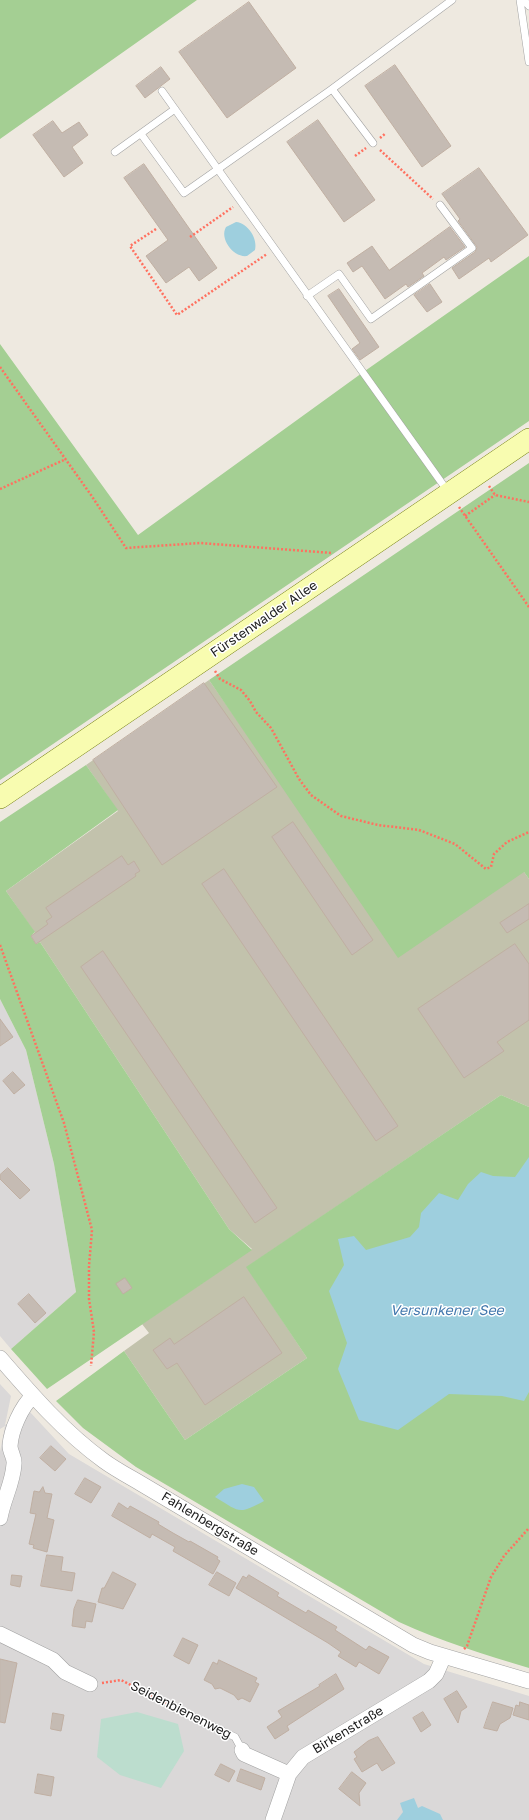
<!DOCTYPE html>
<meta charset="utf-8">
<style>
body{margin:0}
canvas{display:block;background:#eee9e0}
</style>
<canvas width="529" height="1820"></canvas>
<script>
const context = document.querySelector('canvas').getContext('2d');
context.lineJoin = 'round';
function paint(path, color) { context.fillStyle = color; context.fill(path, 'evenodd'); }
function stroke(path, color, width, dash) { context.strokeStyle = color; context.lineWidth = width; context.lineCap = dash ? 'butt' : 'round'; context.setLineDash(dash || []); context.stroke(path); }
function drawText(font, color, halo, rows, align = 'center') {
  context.font = font + ' "Golos Text",sans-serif'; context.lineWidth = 3; context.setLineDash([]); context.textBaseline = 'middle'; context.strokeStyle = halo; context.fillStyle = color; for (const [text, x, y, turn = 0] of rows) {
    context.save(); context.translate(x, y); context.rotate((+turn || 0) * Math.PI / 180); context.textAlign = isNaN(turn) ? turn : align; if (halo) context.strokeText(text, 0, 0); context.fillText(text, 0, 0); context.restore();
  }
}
paint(new Path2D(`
 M0,999L26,1050L54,1164L76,1292L11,1349L0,1336Z
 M0,1384L11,1396L5,1425L30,1412L69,1454L424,1664L529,1696V1820H0V1452L5,1426L0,1429Z`), '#dad8d8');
paint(new Path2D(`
 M209,680L283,786L524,872L529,879V1107L501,1095L247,1267L307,1358L185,1440L124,1351L149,1333L142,1324L252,1249L229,1229L40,942L36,944L31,936L35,933L6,891L118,811L86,765Z`), '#c2c2ac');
paint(new Path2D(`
 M0,0H197L0,139Z
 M529,256V421L0,780V344L138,535L362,373Z
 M529,463V879L524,872L398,958L209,680Z
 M86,765L118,810L6,891L35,932L31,936L36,944L40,942L229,1229L252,1250L47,1389L11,1349L76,1292L54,1164L26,1050L0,999V822Z
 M501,1095L529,1107V1668C485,1655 441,1641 399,1622L136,1467L83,1428L56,1401L124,1351L185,1440L307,1358L246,1267Z`), '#a4cf93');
paint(new Path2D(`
 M137,1712L178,1724L184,1751L161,1788L120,1775L97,1757L101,1719Z`), '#bcddce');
paint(new Path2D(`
 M236,222C248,223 258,239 255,250L247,256C234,258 219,239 226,227Z
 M529,1157V1392L524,1401L502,1396L449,1394L398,1430L359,1420L338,1369L347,1343L329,1291L344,1265L338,1239L354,1236L366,1250L410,1237L419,1227L421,1213L439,1193L458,1200L468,1184L481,1172L493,1176L515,1177Z
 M242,1484L254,1487L264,1501C238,1515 240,1512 215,1497L224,1489Z
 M414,1798L418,1808L422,1806L440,1814L443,1820H397L403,1812L400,1803Z`), '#9ecfde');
const building = new Path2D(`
 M249,2L296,68L227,118L179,52Z
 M395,65L451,146L422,167L365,86Z
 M161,67L170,79L145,98L136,86Z
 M318,120L375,200L344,222L287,142Z
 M53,121L62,133L79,122L88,135L72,147L83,163L64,177L33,135Z
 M144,164L217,268L199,281L189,267L166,283L146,256L168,240L124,178Z
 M479,168L528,235L491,262L489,258L459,279L452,268L475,252L477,247L458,221L460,219L442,194Z
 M450,227L465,247L446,260L444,257L422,273L424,276L408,287L406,284L385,299L362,266L353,272L347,263L372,246L389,270Z
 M430,284L442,302L427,312L414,295Z
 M339,289L379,347L360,360L352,349L360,343L328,296Z
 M204,683L277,787L162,865L93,760Z
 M293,822L373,940L352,955L272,837Z
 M122,856L128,865L134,861L140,871L135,874L136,876L36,944L31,936L48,924L46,921L52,917L46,908Z
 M224,869L398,1126L376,1141L202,884Z
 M529,904V919L507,933L500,923Z
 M515,944L529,964V1020L497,1042L504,1051L464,1078L418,1009Z
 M103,951L277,1208L255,1223L81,967Z
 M0,1019L13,1037L0,1046Z
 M13,1072L25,1085L14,1094L3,1081Z
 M8,1168L30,1190L20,1199L0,1179V1175Z
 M125,1278L132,1288L123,1294L116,1284Z
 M29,1294L46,1313L35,1323L18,1304Z
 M244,1297L282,1353L205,1405L177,1363L167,1369L153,1350L170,1338L174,1344Z
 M51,1446L66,1459L55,1471L40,1458Z
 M85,1478L101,1487L91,1503L75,1494Z
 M43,1487L45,1493L52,1494L47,1518L54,1520L47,1552L33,1548L34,1545L29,1544L36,1514L30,1513L34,1491L39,1492Z
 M119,1503L128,1509L130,1506L159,1522L158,1524L173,1533L189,1542L190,1541L218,1557L217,1559L220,1561L213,1574L173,1551L175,1547L152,1534L150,1538L112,1516Z
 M47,1555L63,1557L61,1571L75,1573L72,1591L41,1586Z
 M113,1572L136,1584L123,1609L98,1602L102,1588H104Z
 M217,1572L236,1583L229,1596L209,1585Z
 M12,1575L22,1576L20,1587L11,1585Z
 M249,1575L279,1593L277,1596L306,1613L308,1610L337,1627L335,1630L366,1650L369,1646L389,1657L379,1674L359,1662L356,1667L338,1656L341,1652L328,1643L236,1588L243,1576L246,1578Z
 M78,1600L96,1604L92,1622L86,1621L85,1628L72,1626L74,1609Z
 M183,1638L198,1645L189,1664L174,1656Z
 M0,1659L17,1663L5,1723L0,1722Z
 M219,1660L257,1678L255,1682L259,1684L250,1702L242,1698L238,1700L234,1695L220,1688L215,1689L212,1684L204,1680L213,1662L217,1664Z
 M336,1674L344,1689L287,1726L289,1730L275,1739L267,1727L282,1717L278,1711L320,1686L319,1685Z
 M457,1691L467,1707L461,1711L458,1723L444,1699Z
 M493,1702L513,1708L510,1718L500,1724L497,1731L484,1728Z
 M520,1702L529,1705V1720L513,1715L516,1705L519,1706Z
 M423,1712L431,1725L421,1732L413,1718Z
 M53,1713L64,1715L61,1731L51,1729Z
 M378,1737L395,1763L382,1771L377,1763L362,1772L354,1759L357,1757L354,1752L368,1741Z
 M221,1764L235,1771L229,1782L215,1775Z
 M241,1769L265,1778L261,1790L237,1781Z
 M352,1772L366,1783L359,1793L360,1806L339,1789Z
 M38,1774L54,1777L51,1796L35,1793Z`);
paint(building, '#c5bbb3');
stroke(building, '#c0afa2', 1);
const service = new Path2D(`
 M520,0L529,62
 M524,0L529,6
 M332,89L373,143
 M162,91L449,493
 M141,134L184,193L332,89L452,0
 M115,152L175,109
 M307,296L339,274L371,319L472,248L440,205
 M174,1708L235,1737L242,1750`);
const minor = new Path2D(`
 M0,1358C32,1395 64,1432 104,1461C115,1469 128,1476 140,1483L413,1645L430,1652L529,1681
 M0,1518C3,1500 13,1483 14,1464C15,1458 10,1452 10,1446C11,1430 21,1407 33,1396
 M0,1634L53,1660L65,1672L90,1684
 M242,1750L244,1754L289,1774
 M273,1820L289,1774L303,1757L429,1681L436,1674L444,1656`);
const secondary = new Path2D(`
 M0,798L529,439`);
stroke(service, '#a2a2a2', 8);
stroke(minor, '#a2a2a2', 16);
stroke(secondary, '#687500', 22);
stroke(new Path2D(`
 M380,138L386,133
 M380,150L433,199
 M355,156L366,148
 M156,229L130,246L177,315L267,254
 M190,237L233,207
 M0,367L91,495L126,548L200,543L332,553
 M489,486L495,495L529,502
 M0,489L66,459
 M459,507L529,607
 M465,516L495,495
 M215,671L220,679L241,690L250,701L256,712L271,728L299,779L311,795L341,816L378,825L419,830L455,844L486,869L491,867L494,854L507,842L529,832
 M0,945L64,1123L92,1230L89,1266V1299L94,1332L91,1366
 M464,1649L467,1646L491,1577L504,1556L529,1528
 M102,1683L121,1680L166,1703`), '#ff7160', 2.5, [2, 2]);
stroke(service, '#fff', 7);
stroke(minor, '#fff', 15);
stroke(secondary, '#f8fcb0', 21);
drawText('13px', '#1b1b1b', '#fff', [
 ["Fürstenwalder Allee",264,619,-34],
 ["Fahlenbergstraße",210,1524,31],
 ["Seidenbienenweg",181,1710,27],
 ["Birkenstraße",348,1730,-31]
]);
drawText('italic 14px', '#4479ae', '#fff', [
 ["Versunkener See",447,1311]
]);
</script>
